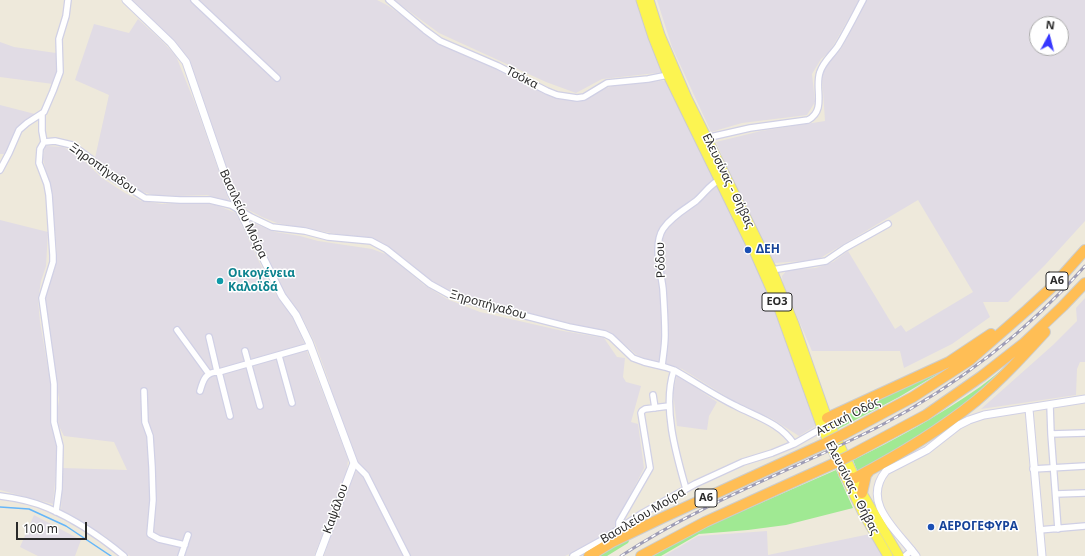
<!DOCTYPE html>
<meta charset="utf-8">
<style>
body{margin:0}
#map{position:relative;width:1085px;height:556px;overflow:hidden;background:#eee9db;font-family:"Noto Sans",sans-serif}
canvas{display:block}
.north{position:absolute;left:1029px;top:16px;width:40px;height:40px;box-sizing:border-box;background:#fff;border:1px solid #aaa;border-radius:50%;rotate:7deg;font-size:11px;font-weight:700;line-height:16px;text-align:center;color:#2a2a2a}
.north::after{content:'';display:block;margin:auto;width:14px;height:18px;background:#3737ff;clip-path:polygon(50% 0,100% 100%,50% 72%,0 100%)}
.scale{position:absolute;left:16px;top:522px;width:71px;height:18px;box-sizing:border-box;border:2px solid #2a2a2a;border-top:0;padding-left:5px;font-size:12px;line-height:14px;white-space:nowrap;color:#2a2a2a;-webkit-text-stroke:3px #fff;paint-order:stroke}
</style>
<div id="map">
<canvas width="1085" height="556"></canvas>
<div class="north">N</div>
<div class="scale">100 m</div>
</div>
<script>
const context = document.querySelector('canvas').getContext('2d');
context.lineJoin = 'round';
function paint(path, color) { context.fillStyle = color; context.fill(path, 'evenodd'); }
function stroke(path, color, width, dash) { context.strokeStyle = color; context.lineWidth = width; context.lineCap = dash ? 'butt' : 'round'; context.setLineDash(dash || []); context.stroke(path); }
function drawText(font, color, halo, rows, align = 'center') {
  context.font = font + ' "Noto Sans",sans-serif'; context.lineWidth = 3; context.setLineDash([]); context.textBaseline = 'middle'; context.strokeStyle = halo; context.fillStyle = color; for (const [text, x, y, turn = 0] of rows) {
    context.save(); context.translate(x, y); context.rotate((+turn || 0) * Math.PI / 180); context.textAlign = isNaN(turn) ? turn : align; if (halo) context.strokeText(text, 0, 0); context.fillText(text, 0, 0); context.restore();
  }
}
paint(new Path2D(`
 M128,0H377L387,5L421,29L543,93L560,98L576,100L590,97L604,89L615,85L671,80L690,131L712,174L731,199L766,289L817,425L799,436L771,418L737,403L682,369L648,360L637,355L612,334L603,331L560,321L459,295L444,288L426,277L405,259L383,243L372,238L337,234L277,223L262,217L243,207L228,178L191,68Z
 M394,0H636L665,72L602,79L576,93L546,82L439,33Z
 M657,0H859L834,44L828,53L821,59L812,74L815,102L807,115L742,123L711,132L672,47Z
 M866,0H1085V221L1045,265L1008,302H983L990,317L952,344L904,368L900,351H812L783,284L782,276L787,270L816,268L833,262L848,251L895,329L901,325L906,332L973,292L918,200L817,260L774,263L745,209L716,142L761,131L825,121L822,75L826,66L841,49ZM1037,24H1061V48H1037Z
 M138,19L162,41L176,56L196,106L229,201L207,195L178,196L153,195L140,191L106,171L95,158L109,95L75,80L94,24L129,33Z
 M0,42L14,47L56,53L57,64L56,75L53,84L0,77Z
 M0,105L35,114L19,126L6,154H0Z
 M45,146L63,147L77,154L102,178L125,193L141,201L162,204L194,202L216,205L236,213L273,291L290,312L302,338L348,459L347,472L314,556H130L105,536L61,511L63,468L127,470L114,442L64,436L59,426L57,415L59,399L43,298L55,269L57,251L52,199L43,158Z
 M0,220L48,232L46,266L41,281L38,300L40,322L52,392L51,423L58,448L53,504L0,490Z
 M248,221L275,232L300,236L318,241L372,249L388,255L424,285L447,299L480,312L563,331L604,338L617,357L625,358L623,377L626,382L641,386L631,422L638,424L644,468L612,531L587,546L565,556H411L367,472L357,462L325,383L330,384L315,343L303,319L286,295L274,275Z
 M1085,298V362H1080L1077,369L1076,395L981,409L1053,345L1077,321L1076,308Z
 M677,375L717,402L709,416L707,430L677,426L673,392Z
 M358,471L364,476L406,556H324L353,472Z
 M34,515L81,540L75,556H38L20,547Z
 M767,531L768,555L870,534L882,556H664L698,536Z`), '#e1dce5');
paint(new Path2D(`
 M1011,361L986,387L942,422L858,473L853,460C897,439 940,415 980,387C991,379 1001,370 1011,361Z
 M944,367L946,369L899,397L838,429L833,419Z
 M836,470L853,508L786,525L748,530L699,534L661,556H653L699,530Z
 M628,539L629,541L628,543L607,556H598Z`), '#a0e993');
stroke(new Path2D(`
 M0,507L29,509L66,526L111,556`), '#65b6f9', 1.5);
const minor = new Path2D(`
 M194,0L277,78
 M389,0L425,30L440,41L498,66L547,91L557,95L577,98L584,97L607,83L648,79L668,75
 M42,114V131L44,142
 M706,138L750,128L808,120C827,110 814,88 820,72C823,62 832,55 838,46C847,31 855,15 863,0
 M44,142L55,141L72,145L91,159L102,171L145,198L180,200H210L231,205L251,217L272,227L305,231L328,237L371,241L386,249L430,284L450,295L483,305L569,327L605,334L611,337L633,358L644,362L665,367L674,370C695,382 715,396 736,406C757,417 780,423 794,444
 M44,142L40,149L39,163L47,184L49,195L53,255V262L42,298L54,384V422L60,446L59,489L56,512
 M0,170L9,153L19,130L27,123L44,112L53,91L60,72L59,39L66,16L68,0
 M772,270L826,261L845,248L888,224
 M177,330L209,374
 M209,337L217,371
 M245,351L260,406
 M279,356L292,403
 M662,366C663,356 665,346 665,335C665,320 664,304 663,289C661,272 653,244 663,229C671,217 685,209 696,201C705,193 710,184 721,179
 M674,370C662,406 676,454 686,489
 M219,372L230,416
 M144,391L145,422L150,436L152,467L153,500L150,534L159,539L185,545
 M200,391C203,380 206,371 219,372L310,346
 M653,395L655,408
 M1050,405L1051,434L1058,529
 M1051,434L1085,433
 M354,463L366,475L407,556
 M1033,469L1085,466
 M1056,494L1085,493
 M0,496C16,498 34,502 48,508C76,520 101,537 124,556
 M619,530V522L650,468L641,413L642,411L645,409L669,406
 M1039,530L1085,526
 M181,556L188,535
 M573,556L602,540L641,514L695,484L743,462L772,453L794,444L822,428
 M905,556L912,550`);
const tertiary = new Path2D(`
 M126,0L171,43L186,62L231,193L282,296L296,315L309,342L354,463L319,556
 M1029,409L1042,556
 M916,556C898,531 860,503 886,471L927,450L959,425L969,420L984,415L1085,399`);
const primary = new Path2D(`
 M641,0L653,37L668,75L754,251L777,303L822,428L863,513L888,556
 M649,0L660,35L687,98L772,270L794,324L827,418L862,493L899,556`);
const motorway = new Path2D(`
 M827,418L949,362L991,334
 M844,434L913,397L970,360L1027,310L1052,287L1085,250
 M853,454L926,415L982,376L1023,344L1063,306L1085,283
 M844,474L850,478H855C897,456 939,431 976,401C1001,380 1023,356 1045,332
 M862,493L866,475L870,470
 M589,556L612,542L662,518L826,443
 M641,556L705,522L835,463`);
stroke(minor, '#d0d0e5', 8);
stroke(tertiary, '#d0d0e5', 9);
stroke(primary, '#ccc', 11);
stroke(motorway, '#ccc', 12);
stroke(minor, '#fff', 5.5);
stroke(tertiary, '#fff', 7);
stroke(primary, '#fcf451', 9);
stroke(motorway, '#ffbe55', 10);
const rail = new Path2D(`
 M621,556C701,503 793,470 878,427C956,386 1027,332 1085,266`);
stroke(rail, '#9e9db6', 3);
stroke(rail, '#fff', 1.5, [4.5]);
const motorwayBridge = new Path2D(`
 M826,443L844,434
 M835,463L853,454`);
stroke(motorwayBridge, '#ccc', 12, []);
stroke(motorwayBridge, '#ffbe55', 10);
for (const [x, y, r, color] of [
 [748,250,4,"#1a4fb4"],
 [220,281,4,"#0f9aa8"],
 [931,527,4,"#1a4fb4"]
]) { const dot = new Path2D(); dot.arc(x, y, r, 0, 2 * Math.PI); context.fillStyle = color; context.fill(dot); stroke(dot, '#fff', 1.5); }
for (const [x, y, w] of [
 [1057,281,22],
 [777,302,30],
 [706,498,22]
]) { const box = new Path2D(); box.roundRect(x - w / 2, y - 9, w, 18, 3); context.fillStyle = '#fff'; context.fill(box); stroke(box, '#2a2a2a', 1); }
drawText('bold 11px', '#2a2a2a', null, [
 ["Α6",1057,281],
 ["ΕΟ3",777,302],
 ["Α6",706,498]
]);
drawText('12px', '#2a2a2a', '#fff', [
 ["Τσόκα",522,78,27],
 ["Ξηροπήγαδου",103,169,35],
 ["Ελευσίνας - Θήβας",728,181,64],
 ["Βασιλείου Μοίρα",243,214,65],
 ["Ρόδου",661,260,-92],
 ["Ξηροπήγαδου",488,305,16],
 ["Αττική Οδός",848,417,-27],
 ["Ελευσίνας - Θήβας",852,488,63],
 ["Καψάλου",336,509,-70],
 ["Βασιλείου Μοίρα",643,516,-31]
]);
drawText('bold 12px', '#164399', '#fff', [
 ["ΔΕΗ",756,250],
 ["ΑΕΡΟΓΕΦΥΡΑ",939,527]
], 'left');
drawText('bold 12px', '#0d838f', '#fff', [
 ["Οικογένεια",228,274],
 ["Καλοϊδά",228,288]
], 'left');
</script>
